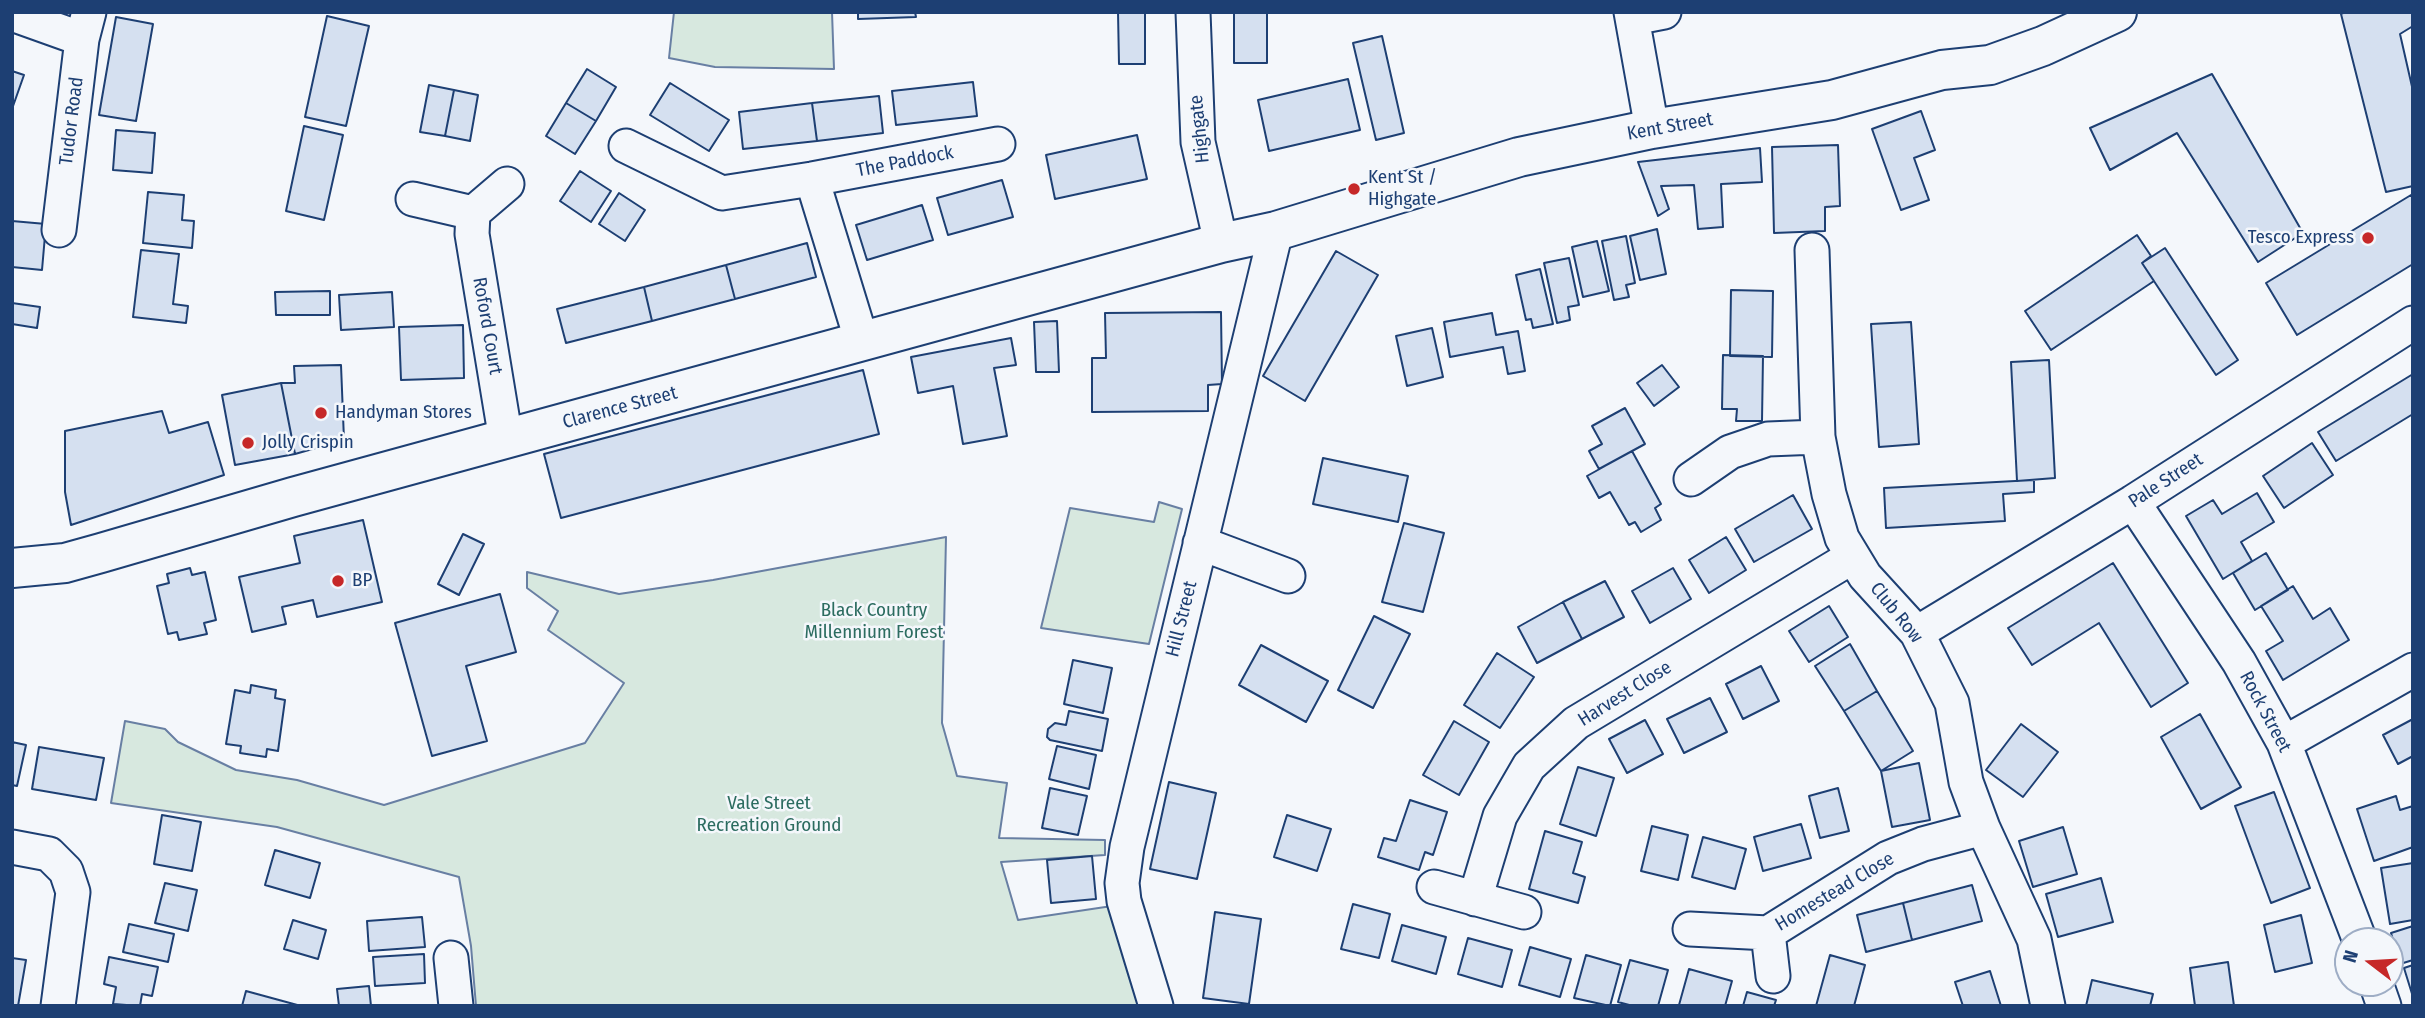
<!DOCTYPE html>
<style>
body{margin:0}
#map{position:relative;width:2425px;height:1018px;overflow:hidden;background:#f4f7fb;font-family:"Fira Sans Condensed",sans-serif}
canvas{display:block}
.frame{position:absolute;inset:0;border:14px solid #1d3f73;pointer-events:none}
.north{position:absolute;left:2334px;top:927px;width:70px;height:70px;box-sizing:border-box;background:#f4f7fb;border:2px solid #9eadc5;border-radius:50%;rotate:287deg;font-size:19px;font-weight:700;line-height:28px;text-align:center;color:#1d3f73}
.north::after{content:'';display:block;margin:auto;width:24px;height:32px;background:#c62828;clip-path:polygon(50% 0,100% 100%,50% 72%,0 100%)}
</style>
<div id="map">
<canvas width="2425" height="1018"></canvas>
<div class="frame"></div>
<div class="north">N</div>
</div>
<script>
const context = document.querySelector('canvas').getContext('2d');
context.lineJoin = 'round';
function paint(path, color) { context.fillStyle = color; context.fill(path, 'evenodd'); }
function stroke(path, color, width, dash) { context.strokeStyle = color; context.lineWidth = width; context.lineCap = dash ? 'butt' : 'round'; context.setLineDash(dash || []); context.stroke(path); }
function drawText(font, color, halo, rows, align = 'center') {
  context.font = font + ' "Fira Sans Condensed",sans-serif'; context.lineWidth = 5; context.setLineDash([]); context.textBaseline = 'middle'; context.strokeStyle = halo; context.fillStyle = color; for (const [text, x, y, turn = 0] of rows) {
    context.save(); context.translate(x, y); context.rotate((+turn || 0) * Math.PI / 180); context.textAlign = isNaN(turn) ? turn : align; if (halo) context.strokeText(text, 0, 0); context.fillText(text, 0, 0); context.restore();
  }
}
const green = new Path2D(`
 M674,12H832L834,69L715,67L669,58Z
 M1159,502L1182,509L1149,644L1041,628L1070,508L1154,522Z
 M946,537L942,723L957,776L1007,783L999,838L1105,840V855L1001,862L1018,920L1112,906L1143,1006H476L471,946L459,877L277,827L111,803L125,721L165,729L178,742L236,770L297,780L384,805L585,743L624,683L548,630L558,611L527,588V572L619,594L713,580Z`);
paint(green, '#d7e8df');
stroke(green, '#687fa3', 2);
const building = new Path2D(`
 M858,12H915L916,17L858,19Z
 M1118,12H1145V64H1119Z
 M1234,12H1267V63H1234Z
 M2345,12H2413V26L2400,34L2413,91V186L2386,192L2341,14Z
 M327,16L369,26L346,126L305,117Z
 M116,17L153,24L136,121L99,115Z
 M1382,36L1404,133L1376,140L1353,43Z
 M587,69L616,87L596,121L566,103Z
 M12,71L24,75L12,109Z
 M2212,74L2303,233L2258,262L2177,133L2110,170L2090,128Z
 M1348,79L1360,130L1269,151L1258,100Z
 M973,82L977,116L896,125L892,91Z
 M670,83L729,120L709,151L650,115Z
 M429,85L454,90L445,136L420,132Z
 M454,90L478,95L470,141L445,136Z
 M879,96L883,133L817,141L812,103Z
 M566,103L596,121L575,154L546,136Z
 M812,103L817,141L743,149L739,112Z
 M1921,111L1935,150L1914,158L1929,200L1901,210L1872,129Z
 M304,126L343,135L324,220L286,211Z
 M116,130L155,133L152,173L113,170Z
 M1137,135L1147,179L1055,199L1046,155Z
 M1838,145L1840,206L1825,207V231L1774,233L1772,147Z
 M1760,148L1762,182L1721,184L1723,227L1698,229L1694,185L1661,186L1669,209L1658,216L1638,162Z
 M580,171L611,191L591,222L560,201Z
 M1002,180L1013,217L948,235L937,198Z
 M148,192L184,195L182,220L194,221L192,248L143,243Z
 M619,193L645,210L625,241L599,224Z
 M2411,195L2413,198V264L2297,335L2266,283Z
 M922,205L933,240L867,260L856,225Z
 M12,221L46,224L42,270L12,267Z
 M1657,229L1666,274L1640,280L1630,236Z
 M2137,235L2151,256L2142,263L2154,281L2051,350L2025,311Z
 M1626,236L1635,283L1626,285L1629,297L1614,300L1602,241Z
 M1597,241L1609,291L1583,297L1572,247Z
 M807,243L816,277L735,299L726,265Z
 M2165,248L2238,360L2216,375L2142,263Z
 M141,250L179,254L173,304L188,306L186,323L133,317Z
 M1336,251L1378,275L1305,401L1263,376Z
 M1569,258L1579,305L1568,307L1570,320L1557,323L1544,263Z
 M726,265L735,299L652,321L644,287Z
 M1540,269L1553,324L1533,328L1531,319L1526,320L1516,275Z
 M644,287L652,321L566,343L557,309Z
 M1731,290L1773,291L1772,357L1730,356Z
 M330,291V315H276L275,292Z
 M392,292L394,327L341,330L339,295Z
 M12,303L40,307L37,328L12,324Z
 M1221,312L1222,384L1208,385V411L1092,412V358H1106L1105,313Z
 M1492,313L1496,335L1518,331L1525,371L1508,374L1503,347L1450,357L1444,322Z
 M1057,321L1059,372H1036L1034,322Z
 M1911,322L1919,444L1879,447L1871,324Z
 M463,325L464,378L401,380L399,327Z
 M1432,328L1443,377L1407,386L1396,336Z
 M1011,338L1016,365L994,368L1007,436L963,444L953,386L918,393L911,357Z
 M1723,355L1763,356L1762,421H1736L1737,409H1722Z
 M2049,360L2055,478L2017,481L2011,362Z
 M341,365L344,440L295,454L281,383H295L294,366Z
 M1662,365L1679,387L1654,406L1637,383Z
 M863,370L879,434L561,518L544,454Z
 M2413,374V414L2336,461L2318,432Z
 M281,383L295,454L235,465L222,395Z
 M1625,408L1645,444L1599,469L1589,451L1602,444L1592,426Z
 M162,411L169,433L208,422L224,475L71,525L65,492V431Z
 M2312,443L2333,475L2284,508L2263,476Z
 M1632,451L1661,504L1655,508L1661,520L1641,532L1635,522L1629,525L1610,492L1599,498L1587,476Z
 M1323,458L1408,476L1398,522L1313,504Z
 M2034,480V492L2003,494L2005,521L1886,528L1884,488Z
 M2257,493L2274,522L2241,542L2252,561L2223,579L2186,516L2213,500L2222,514Z
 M1793,495L1812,529L1754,562L1735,529Z
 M363,520L382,602L317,617L313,600L282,607L286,624L252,632L239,577L300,563L294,536Z
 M1404,523L1444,533L1423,612L1382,602Z
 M463,534L484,544L459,595L438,584Z
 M1726,537L1746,570L1709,593L1689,560Z
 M2266,553L2288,590L2255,610L2233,573Z
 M2113,563L2188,683L2151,707L2099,623L2032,665L2008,628Z
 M190,568L192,575L205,572L216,620L204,623L207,634L179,640L177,632L168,634L157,586L169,583L167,574Z
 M1673,568L1691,599L1650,623L1632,591Z
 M1605,581L1624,617L1582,639L1563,602Z
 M2293,586L2313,619L2330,608L2349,640L2283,680L2266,651L2283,641L2261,606Z
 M500,594L516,652L466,666L487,741L432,756L395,623Z
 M1563,602L1582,639L1537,663L1518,627Z
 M1829,606L1848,637L1809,662L1789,631Z
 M1374,616L1410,634L1373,708L1338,690Z
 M1850,644L1877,691L1844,711L1815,666Z
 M1261,645L1328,681L1306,722L1239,685Z
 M1497,653L1534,677L1500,728L1464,705Z
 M1073,660L1112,668L1103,713L1064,704Z
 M1761,666L1779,701L1743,719L1726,684Z
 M251,685L276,690L275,698L285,700L278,751L267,749L266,757L240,753L241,746L226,744L235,690L250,693Z
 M1877,691L1913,751L1881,771L1844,711Z
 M1710,698L1727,732L1684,753L1667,719Z
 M1069,711L1108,719L1102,751L1050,740L1047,737L1048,729L1055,723L1066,725Z
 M2200,714L2241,787L2201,809L2161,737Z
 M2413,719V756L2398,764L2383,735Z
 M1645,720L1663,754L1627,773L1609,739Z
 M1454,721L1489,742L1459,795L1423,775Z
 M2021,724L2058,752L2023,797L1986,770Z
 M12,742L26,745L17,786L12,785Z
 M1057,746L1096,755L1089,789L1049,779Z
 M39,747L104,758L96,800L32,789Z
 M1919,763L1930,820L1892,827L1881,771Z
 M1578,767L1614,778L1596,836L1560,824Z
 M1169,782L1216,793L1197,879L1150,869Z
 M1050,788L1087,796L1078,835L1042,828Z
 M1838,788L1849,831L1820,838L1809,796Z
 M2274,792L2310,888L2271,903L2235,806Z
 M2396,796L2400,810L2413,806V847L2374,861L2357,809Z
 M1410,800L1447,812L1433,855L1425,852L1419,870L1378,857L1384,838L1396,841Z
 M162,815L201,822L192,871L154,864Z
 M1287,815L1331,829L1317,871L1274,857Z
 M1801,824L1811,858L1763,871L1754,837Z
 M1652,826L1688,835L1678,880L1641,871Z
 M2063,827L2077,874L2033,887L2019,841Z
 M1545,831L1582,842L1573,873L1585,877L1578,903L1529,889Z
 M1703,837L1746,849L1735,889L1692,877Z
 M275,850L320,863L310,898L265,885Z
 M1092,856L1096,899L1051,903L1047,860Z
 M2413,863V920L2390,924L2381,868Z
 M2101,878L2113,922L2058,937L2046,894Z
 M165,883L197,890L188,931L155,923Z
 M1972,885L1982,921L1912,940L1903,903Z
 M1903,903L1912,940L1866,952L1857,915Z
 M1353,904L1390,914L1379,958L1341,949Z
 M1215,912L1261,919L1249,1004L1203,998Z
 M2301,915L2312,963L2275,972L2264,925Z
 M422,917L425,947L369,951L367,921Z
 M293,920L326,930L318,959L284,949Z
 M129,924L174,934L168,962L123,952Z
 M1402,925L1446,937L1436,974L1392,961Z
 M2413,926V960L2400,964L2391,933Z
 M1468,938L1512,950L1502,987L1458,974Z
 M1530,947L1571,959L1560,997L1519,985Z
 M424,954L425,983L375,986L373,957Z
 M1586,955L1621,965L1610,1006L1574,998Z
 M1830,955L1865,965L1854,1006H1816Z
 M109,957L158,967L152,996L142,994L140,1006L113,1004L116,987L104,984Z
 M12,958L26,960L18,1006H12Z
 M1630,960L1668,970L1658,1006H1633L1618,1002Z
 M2228,962L2234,1006H2195L2190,968Z
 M2413,965V997L2404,968Z
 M1689,969L1732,981L1725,1006L1679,1005Z
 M1990,971L2001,1006H1963L1955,982Z
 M2092,980L2153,994L2150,1006H2086Z
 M369,986L371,1006H339L337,989Z
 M246,991L301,1006H242Z
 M1747,992L1776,1000L1774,1006H1743Z`);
paint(building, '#d5e0f0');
stroke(building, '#1d3f73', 2);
const minor = new Path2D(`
 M1193,12L1198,142L1221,243
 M1631,12L1652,129
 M12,14L82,39
 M1633,18L1664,12
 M626,146L722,193L812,179L998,144
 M812,179L862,342
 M413,199L473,213L472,234L506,440
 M473,213L507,184
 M59,230L82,39L89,12
 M1812,250L1818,437L1829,494L1842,538L1865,576L1917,633L1952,703L1966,782L1983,828L2034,939L2048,1006
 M1691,479L1730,452L1768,439L1818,437
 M2133,502L2239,662L2284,743L2360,941
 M1200,543L1288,576
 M1917,633L2133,502L2413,323
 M2284,743L2413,670
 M12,847L49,854L66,871L73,892L58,1006
 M1434,887L1524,912
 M1475,899L1500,816L1529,766L1576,723L1852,557
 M1690,929L1768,933L1888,858L1923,844L1983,828
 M1768,933L1773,976
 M451,958L456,1006
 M2376,983L2384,1006
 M1156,1006L1124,901L1122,883L1127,847L1276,231`);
const major = new Path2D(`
 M12,568L65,563L101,553L293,497L1221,243L1276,231L1519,157L1652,129L1832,100L1942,70L1990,65L2043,46L2117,12`);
stroke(minor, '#1d3f73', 37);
stroke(major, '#1d3f73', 42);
stroke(minor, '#f4f7fb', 33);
stroke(major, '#f4f7fb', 38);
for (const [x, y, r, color] of [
 [1354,189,7,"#c62828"],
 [2368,238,7,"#c62828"],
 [321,413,7,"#c62828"],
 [248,443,7,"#c62828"],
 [338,581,7,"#c62828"]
]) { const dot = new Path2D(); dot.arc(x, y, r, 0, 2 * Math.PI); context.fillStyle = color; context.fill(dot); stroke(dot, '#f4f7fb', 2.5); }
drawText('19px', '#1d3f73', '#f4f7fb', [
 ["Tudor Road",72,121,-83],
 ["Kent Street",1670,127,-10],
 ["Highgate",1200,129,-96],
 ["The Paddock",905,162,-11],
 ["Roford Court",487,326,80],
 ["Clarence Street",620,408,-15],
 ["Pale Street",2166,481,-33],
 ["Club Row",1896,613,51],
 ["Hill Street",1182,619,-76],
 ["Harvest Close",1625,694,-32],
 ["Rock Street",2265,712,62],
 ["Homestead Close",1835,892,-31]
]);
drawText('19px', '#1d3f73', '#f4f7fb', [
 ["Kent St /",1368,178],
 ["Highgate",1368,200],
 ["Tesco Express",2354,238,"right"],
 ["Handyman Stores",335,413],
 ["Jolly Crispin",262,443],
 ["BP",352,581]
], 'left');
drawText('19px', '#2c6c60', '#f4f7fb', [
 ["Black Country",874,611],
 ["Millennium Forest",874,633],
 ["Vale Street",769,804],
 ["Recreation Ground",769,826]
]);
</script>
